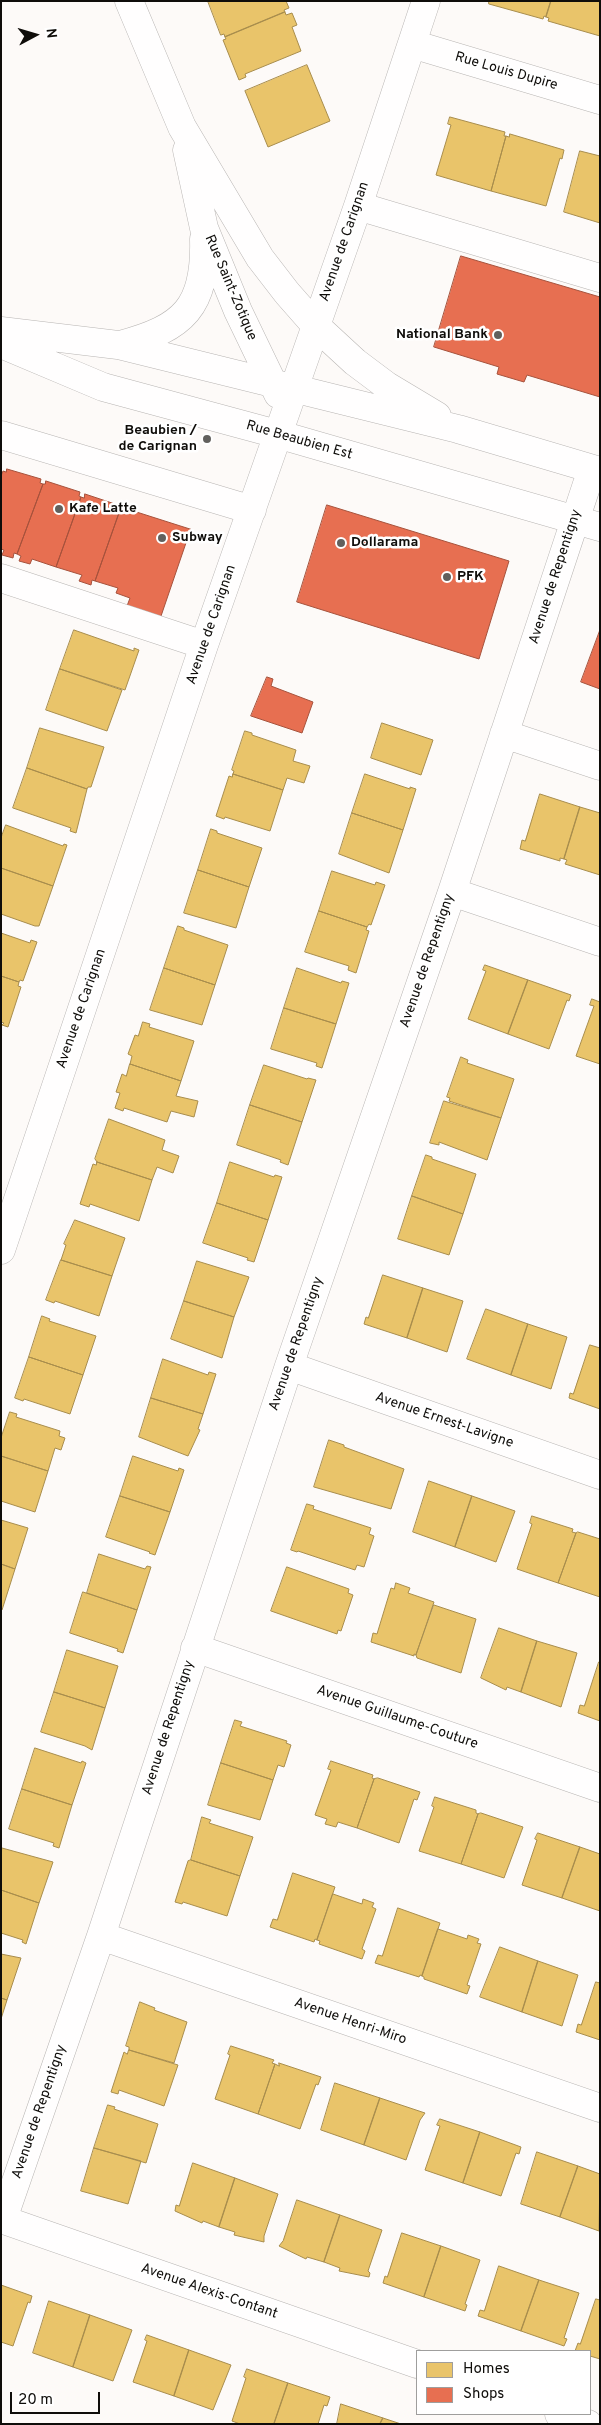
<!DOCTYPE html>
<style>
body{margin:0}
#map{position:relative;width:601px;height:2425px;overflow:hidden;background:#fdfaf8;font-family:Overpass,sans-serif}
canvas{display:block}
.frame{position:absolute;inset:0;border:2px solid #0f0d0a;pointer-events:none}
.legend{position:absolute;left:416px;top:2350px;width:175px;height:65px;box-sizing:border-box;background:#fff;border:1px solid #9f9e9d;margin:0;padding:6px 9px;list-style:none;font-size:15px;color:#0f0d0a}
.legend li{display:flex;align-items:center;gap:10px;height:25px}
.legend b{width:25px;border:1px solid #9f9e9d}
.north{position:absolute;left:10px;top:10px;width:50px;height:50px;-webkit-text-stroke:4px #fff;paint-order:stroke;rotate:84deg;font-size:14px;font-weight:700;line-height:20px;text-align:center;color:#0f0d0a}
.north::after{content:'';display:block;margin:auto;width:18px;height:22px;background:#0f0d0a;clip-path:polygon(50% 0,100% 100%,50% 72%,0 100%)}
.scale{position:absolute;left:10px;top:2392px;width:90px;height:22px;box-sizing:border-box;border:2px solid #0f0d0a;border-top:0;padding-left:6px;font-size:15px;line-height:18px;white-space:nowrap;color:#0f0d0a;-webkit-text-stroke:4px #fff;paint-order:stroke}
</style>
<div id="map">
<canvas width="601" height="2425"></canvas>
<div class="frame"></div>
<ul class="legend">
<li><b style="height:14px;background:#e9c46a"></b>Homes</li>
<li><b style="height:14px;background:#e76f51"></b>Shops</li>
</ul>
<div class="north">N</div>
<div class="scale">20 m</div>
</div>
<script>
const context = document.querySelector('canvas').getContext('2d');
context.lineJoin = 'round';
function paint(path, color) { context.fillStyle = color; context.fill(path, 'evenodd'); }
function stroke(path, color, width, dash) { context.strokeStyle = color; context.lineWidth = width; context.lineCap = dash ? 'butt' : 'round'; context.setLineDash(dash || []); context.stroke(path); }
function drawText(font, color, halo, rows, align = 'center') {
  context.font = font + ' Overpass,sans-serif'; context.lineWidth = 5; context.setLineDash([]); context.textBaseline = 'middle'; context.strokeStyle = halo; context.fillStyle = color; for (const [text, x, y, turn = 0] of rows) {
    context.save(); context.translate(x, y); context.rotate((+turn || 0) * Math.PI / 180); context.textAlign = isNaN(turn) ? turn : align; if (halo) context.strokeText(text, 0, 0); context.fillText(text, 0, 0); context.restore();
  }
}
const homes = new Path2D(`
 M208,1H286L289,8L284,10L285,12L225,37L224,34L221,35Z
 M489,1H551L546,17L544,16L543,19L489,4Z
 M551,1H600V36L548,21L549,18L546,17Z
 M285,12L286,15L292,13L297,25L292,27L301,51L245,74L246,77L239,80L223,40L226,39L225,37Z
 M307,65L330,121L268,147L245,91Z
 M450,117L505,132L504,136H506L491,191L436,175L451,125L448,124Z
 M510,134L564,150L562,159L560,158L546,206L491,191L506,136L509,137Z
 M580,151L600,156V223L564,212Z
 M74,630L134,651V648L139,650L125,690L60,669Z
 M60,669L122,690L107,731L46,710Z
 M382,723L433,740L421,775L371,758Z
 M40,728L104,747L91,787H88L87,789L27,768Z
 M245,731L252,733V735L296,750L293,761L310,766L304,783L287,778L283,790L233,774L234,771L232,770Z
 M27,768L87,789L76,833L70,831L71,828L13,808Z
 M233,774L283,790L270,831L225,817L224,819L216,816L229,776L232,777Z
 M365,774L410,789V787L416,789L403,830L352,813Z
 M540,794L580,807L564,859L560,858V861L520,849L522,840L525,841Z
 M580,807L600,813V875L565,864L567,860L564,859Z
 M352,813L403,830L389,873L339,854Z
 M6,825L63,846L64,844L67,845L53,886L1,868V838Z
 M211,829L217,831V833L262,848L249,887L198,870Z
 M1,868L53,886L39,926H35L1,914Z
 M198,870L249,887L236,928L184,913Z
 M332,871L375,885L376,882L385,885L371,925L369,924L367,927L319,911Z
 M319,911L367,927L366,930L369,931L356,973L348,970L349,966L305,952Z
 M178,926L184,928V930L228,945L215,985L164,968Z
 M1,933L30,943L31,940L37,942L23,981L20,980L19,982L1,976Z
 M485,965L528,980L508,1034L468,1019L486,971L483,970Z
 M164,968L215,985L202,1025L150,1010Z
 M297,968L341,983L342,981L349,983L336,1024L284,1008Z
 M1,976L19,982L18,986L21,987L8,1027L2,1025L4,1023L1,1022Z
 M528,980L571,995L569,1001L567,1000L549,1049L508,1034Z
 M592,999L600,1002V1064L576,1056L594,1006L590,1005Z
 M284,1008L336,1024L322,1068L316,1066L317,1063L271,1049Z
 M143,1022L150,1024L149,1027L194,1041L181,1081L130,1064L132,1056L128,1054L135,1035L138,1036Z
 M461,1057L468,1060L467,1063L514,1079L501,1118L449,1101L450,1098L447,1097Z
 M130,1064L181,1081L176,1096L198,1101L194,1117L171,1111L167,1122L124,1108L123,1111L115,1108L120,1093L116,1092L122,1074L126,1076Z
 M264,1065L307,1079L308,1078L316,1080L302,1122L250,1105Z
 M444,1101L501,1118L487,1160L439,1142V1145L430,1143Z
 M250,1105L302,1122L288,1165L280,1162L281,1160L237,1145Z
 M109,1119L165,1140L162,1150L179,1156L173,1173L157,1167L152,1180L97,1162L95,1159Z
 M426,1155L432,1157V1159L476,1174L463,1214L412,1196Z
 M97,1162L152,1180L139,1221L90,1204L89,1207L80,1204L93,1164L96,1165Z
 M230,1162L274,1177L275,1175L282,1177L268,1220L217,1203Z
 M412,1196L463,1214L449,1255L398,1239Z
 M217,1203L268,1220L254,1262L247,1260L248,1258L203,1243Z
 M75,1220L125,1238L112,1276L61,1260L66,1245L64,1244Z
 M61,1260L112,1276L99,1316L55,1301L54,1303L46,1300Z
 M197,1261L249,1277L234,1317L184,1301Z
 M383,1275L423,1288L407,1338L364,1324L366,1317L368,1318Z
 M423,1288L463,1301L447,1352L407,1338Z
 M184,1301L234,1317L222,1358L171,1339Z
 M486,1309L528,1324L511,1375L467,1359Z
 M42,1316L50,1319L49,1321L96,1336L83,1375L29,1357Z
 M528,1324L567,1337L551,1389L511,1375Z
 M590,1345L600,1348V1409L569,1398L570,1393L573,1394Z
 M29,1357L83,1375L70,1414L24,1399L23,1401L15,1398Z
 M163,1359L208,1375L209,1372L216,1374L203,1414L151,1398Z
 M151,1398L203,1414L198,1429L200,1430L188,1456L139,1437Z
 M10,1412L17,1414L16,1417L60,1431L59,1436L65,1438L61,1450L55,1448L48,1471L1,1456V1438Z
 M329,1440L344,1445V1447L404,1469L391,1509L314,1487Z
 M1,1456L48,1471L35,1512L1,1501Z
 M133,1456L178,1471L179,1468L184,1470L170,1512L120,1496Z
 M429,1481L472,1496L455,1547L413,1532Z
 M120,1496L170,1512L155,1555L149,1553L150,1552L106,1537Z
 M472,1496L515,1511L496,1562L455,1547Z
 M307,1504L314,1506L313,1509L371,1528L369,1534L374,1536L364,1567L357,1565L355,1570L298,1551L297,1552L291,1550Z
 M532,1516L573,1529L572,1532L576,1533L558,1583L517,1569L532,1524L530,1523Z
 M1,1520L28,1528L15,1569L1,1564Z
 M578,1532L600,1539V1597L558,1583L576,1533Z
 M99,1554L145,1569L147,1566L151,1567L137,1610L87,1593Z
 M1,1564L15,1569L2,1610L1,1609Z
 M287,1567L349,1589L348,1593L353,1595L341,1631L338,1630L337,1634L271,1611Z
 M396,1583L410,1588L408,1593L434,1602L416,1655L414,1654V1656L371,1642L373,1633L377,1634L391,1588L394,1589Z
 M83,1592L137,1610L123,1653L117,1651L118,1649L70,1633Z
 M434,1605L476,1619L461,1673L417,1658L416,1655Z
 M499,1628L537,1641L521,1692L507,1687L506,1690L481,1678Z
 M537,1641L577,1653L561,1707L521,1692Z
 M67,1650L118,1666L105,1708L54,1692Z
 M599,1662H600V1721L578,1713L580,1705L584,1706Z
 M54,1692L105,1708L92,1750L85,1746L41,1732Z
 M235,1720L242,1722L240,1726L287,1741L286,1743L291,1745L284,1767L278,1765L273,1780L221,1763Z
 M35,1748L81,1763L82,1761L86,1763L72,1805L22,1789Z
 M331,1761L373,1775L372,1778L374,1779L357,1828L338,1822L336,1827L325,1824L327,1819L315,1815L331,1770L328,1769Z
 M221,1763L273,1780L260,1820L208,1805Z
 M378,1778L420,1792L417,1800L414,1799L399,1843L357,1828L374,1779Z
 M22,1789L72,1805L59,1848L53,1846L54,1843L9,1829Z
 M435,1797L476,1810V1813L478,1814L461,1864L419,1851L434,1807L432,1806Z
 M481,1813L523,1827L504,1878L461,1864L478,1814Z
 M202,1817L211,1820L209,1823L253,1837L240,1876L191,1860Z
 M538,1833L580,1847L562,1898L522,1885L537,1840L535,1839Z
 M580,1847L600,1854V1911L562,1898Z
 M2,1848L53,1862L39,1903L1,1890Z
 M191,1860L240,1876L227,1916L183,1902L182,1904L175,1902L188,1861Z
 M293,1873L335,1887L317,1940L315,1939L314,1942L270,1927L273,1919L277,1920Z
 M1,1890L39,1903L26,1944L22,1942L23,1940L1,1933Z
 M333,1894L362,1904L363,1899L374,1903L372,1907L376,1909L362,1949L365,1951L362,1959L319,1944L320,1941L317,1940Z
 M398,1908L440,1923L422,1976L420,1975L419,1977L375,1963L378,1955L382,1956Z
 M438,1929L467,1939L468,1935L479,1939L477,1943L481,1944L467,1985L470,1986L467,1994L424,1979V1977L422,1976Z
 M500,1947L538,1961L522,2012L480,1997Z
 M1,1954L21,1958L7,2000L1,1998Z
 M538,1961L578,1975L562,2026L522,2012Z
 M596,1982L600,1983V2040L576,2032L578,2024L581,2025Z
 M1,1998L7,2000L1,2019Z
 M140,2002L155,2008L154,2010L187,2022L174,2063L129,2050V2047L126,2046Z
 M231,2046L274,2060L272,2063L275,2064L258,2114L215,2099L230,2055L228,2054Z
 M129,2050L178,2065L164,2106L119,2090L118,2094L111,2092L124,2052L127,2054Z
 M279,2063L321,2077L318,2085L316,2084L300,2129L258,2114L275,2064L279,2066Z
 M335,2083L380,2098L364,2145L321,2130Z
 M380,2098L425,2113L420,2120L406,2160L364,2145Z
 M108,2105L115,2107L114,2109L158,2124L146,2163L94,2148Z
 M440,2119L480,2132L463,2183L425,2170L440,2126L437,2125Z
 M480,2132L521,2147L519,2154L516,2153L501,2196L463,2183Z
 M94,2148L141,2161L128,2204L81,2191Z
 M537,2152L578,2166L560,2217L521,2204Z
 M193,2163L235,2178L219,2227L203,2221L202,2223L175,2211L176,2205L179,2206Z
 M578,2166L600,2174L599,2231L560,2217Z
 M235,2178L278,2194L264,2236V2242L234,2235L235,2232L219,2227Z
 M297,2200L340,2215L324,2262L307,2257L306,2259L279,2246L283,2241Z
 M340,2215L382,2230L368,2271L370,2273L369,2277L339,2271L340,2268L324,2262Z
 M402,2233L441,2246L424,2297L383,2283L385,2276L387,2277Z
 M441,2246L480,2260L465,2304L467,2305L465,2311L424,2297Z
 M499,2266L539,2280L521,2331L478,2316L480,2310L484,2311Z
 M539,2280L579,2293L564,2338L567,2339L564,2346L521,2331Z
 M1,2285L32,2296L30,2303L28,2302L13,2346L1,2342Z
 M596,2299L600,2300V2359L590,2356V2351H575L578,2343L580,2344Z
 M49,2301L90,2315L73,2367L33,2353Z
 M90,2315L132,2330L113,2381L73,2367Z
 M147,2335L189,2350L174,2396L133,2382L147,2341L145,2340Z
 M189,2350L231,2365L213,2410L174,2396Z
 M247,2369L288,2383L274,2424H240L232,2421L246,2378L244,2377Z
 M288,2383L330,2397L327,2406L324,2405L318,2424H274Z
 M341,2404L383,2418L380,2424H337Z
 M383,2418L401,2424H380Z`);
paint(homes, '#e9c46a');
stroke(homes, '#a88d4d', 1);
const shops = new Path2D(`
 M461,256L600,297V397L527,375L524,382L497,374L499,367L434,347Z
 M7,469L41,479L40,483L43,484L17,554L14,553L13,558L2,555L4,550L1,549V476L3,471L6,472Z
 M46,481L80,492L79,496L81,497L56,567L32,559L30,564L19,561L21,556L17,554L43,484H45Z
 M85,494L118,505L117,509L120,510L95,581L92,580L91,585L79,581L82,575L56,567L81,497L84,498Z
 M327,505L509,561L479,659L297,602Z
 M124,508L193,530L191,538L188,537L160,619L127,606L130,598L116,593L118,588L95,581L120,510L123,511Z
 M600,630V689L581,682Z
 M267,677L273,679L271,686L313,702L302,733L251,716Z`);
paint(shops, '#e76f51');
stroke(shops, '#a6523c', 1);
const minor = new Path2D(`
 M129,1L182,127L260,258L287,293L316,326L355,362L387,386L437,416
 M412,44L600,100
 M187,150L204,228L238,311L278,394
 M358,206L600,278
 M1,331L118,345L458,429L600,471
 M1,344L103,387L277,434L600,527
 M120,345C184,328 206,307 204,239
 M1,435L252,510
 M1,578L204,645
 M504,734L600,766
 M452,892L600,942
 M1,1250L204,645L358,206L426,1
 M289,1366L600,1475
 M195,1648L600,1788
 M101,1936L600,2108
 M1,2219L417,2364
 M3,2219L101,1936L289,1366L452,892L592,469
 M559,2414L588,2424`);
stroke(minor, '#b8b5b3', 29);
stroke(minor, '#fffefe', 28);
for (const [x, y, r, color] of [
 [498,335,5,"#62605d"],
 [207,439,5,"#62605d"],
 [59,509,5,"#62605d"],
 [162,538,5,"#62605d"],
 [341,543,5,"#62605d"],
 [447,577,5,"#62605d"]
]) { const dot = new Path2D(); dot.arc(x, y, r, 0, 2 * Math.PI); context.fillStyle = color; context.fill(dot); stroke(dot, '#fff', 2); }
drawText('14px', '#0f0d0a', '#fff', [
 ["Rue Louis Dupire",506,72,16],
 ["Avenue de Carignan",345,242,-71],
 ["Rue Saint-Zotique",230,288,67],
 ["Rue Beaubien Est",299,441,16],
 ["Avenue de Repentigny",556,577,-72],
 ["Avenue de Carignan",212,625,-71],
 ["Avenue de Repentigny",428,961,-71],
 ["Avenue de Carignan",82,1009,-71],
 ["Avenue de Repentigny",297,1344,-71],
 ["Avenue Ernest-Lavigne",444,1421,19],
 ["Avenue Guillaume-Couture",397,1718,19],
 ["Avenue de Repentigny",169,1728,-72],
 ["Avenue Henri-Miro",350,2022,19],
 ["Avenue de Repentigny",40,2112,-71],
 ["Avenue Alexis-Contant",209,2292,19]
]);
drawText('bold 14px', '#0f0d0a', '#fff', [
 ["National Bank",488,335,"right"],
 ["Beaubien /",197,431,"right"],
 ["de Carignan",197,447,"right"],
 ["Kafe Latte",69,509],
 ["Subway",172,538],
 ["Dollarama",351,543],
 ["PFK",457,577]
], 'left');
</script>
